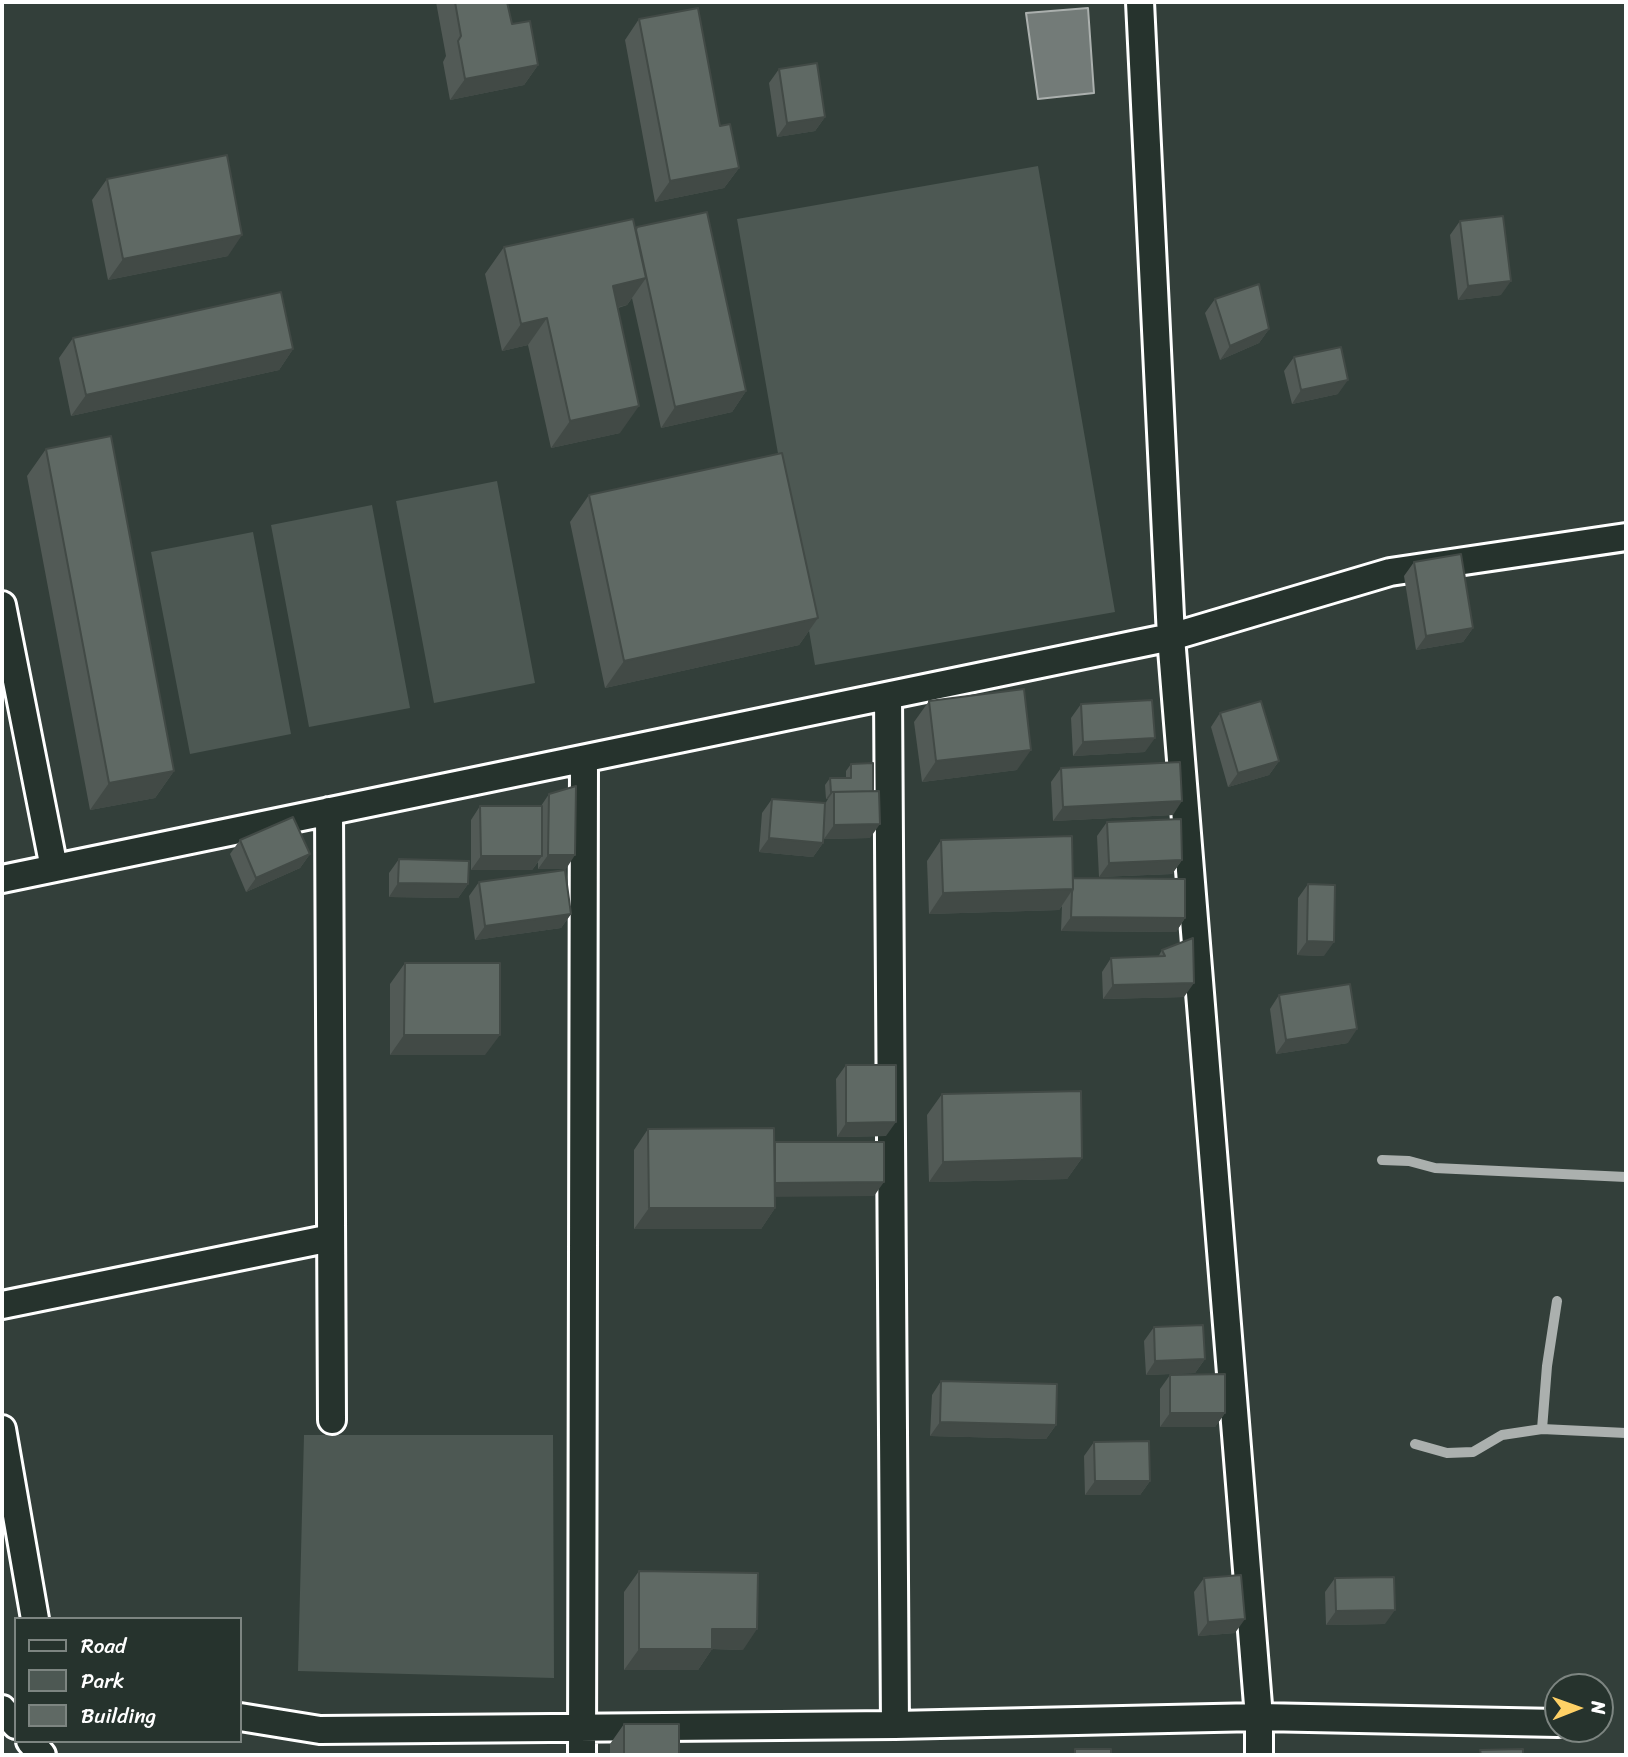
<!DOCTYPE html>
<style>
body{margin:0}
#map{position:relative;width:1628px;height:1757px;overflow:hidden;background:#333f3a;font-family:Sriracha,sans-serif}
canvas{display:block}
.frame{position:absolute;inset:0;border:4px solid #fff;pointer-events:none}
.legend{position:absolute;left:14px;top:1617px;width:228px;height:126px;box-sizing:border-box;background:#26332d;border:2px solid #7d8581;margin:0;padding:9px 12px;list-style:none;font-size:21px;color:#fff}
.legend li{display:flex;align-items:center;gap:14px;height:35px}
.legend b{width:35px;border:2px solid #7d8581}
.north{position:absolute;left:1544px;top:1673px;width:70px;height:70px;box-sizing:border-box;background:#26332d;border:2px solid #7d8581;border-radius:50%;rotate:89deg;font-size:19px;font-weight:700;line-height:28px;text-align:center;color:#fff}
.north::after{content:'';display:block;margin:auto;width:24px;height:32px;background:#ffd166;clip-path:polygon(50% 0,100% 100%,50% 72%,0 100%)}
</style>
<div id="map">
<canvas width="1628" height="1757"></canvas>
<div class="frame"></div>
<ul class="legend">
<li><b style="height:9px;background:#26332d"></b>Road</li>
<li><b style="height:19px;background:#4d5853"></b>Park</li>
<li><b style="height:19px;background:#5f6964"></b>Building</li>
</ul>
<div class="north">N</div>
</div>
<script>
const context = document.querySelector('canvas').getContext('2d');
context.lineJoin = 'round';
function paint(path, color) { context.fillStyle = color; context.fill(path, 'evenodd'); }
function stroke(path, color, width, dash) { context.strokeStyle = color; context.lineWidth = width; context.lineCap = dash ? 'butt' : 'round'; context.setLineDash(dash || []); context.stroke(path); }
paint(new Path2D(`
 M1038,166L1115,612L815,665L737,219Z
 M497,481L535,683L434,703L396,501Z
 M372,505L410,708L309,727L271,525Z
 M253,532L291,734L190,754L151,552Z
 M304,1435H553L554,1678L298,1671Z`), '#4d5853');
const water = new Path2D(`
 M1088,8L1094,93L1038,99L1026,13Z`);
paint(water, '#737b78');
stroke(water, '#abb0ae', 2);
stroke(new Path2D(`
 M1382,1160L1409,1161L1435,1168L1626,1177
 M1542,1429L1547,1366L1557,1301
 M1415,1444L1447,1453L1473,1452L1502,1435L1542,1429L1626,1433`), '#abb0ae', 10);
const street = new Path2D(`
 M1140,2L1171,637L1259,1717V1755
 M2,605L54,868
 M888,696L895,1725
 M329,811L332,1420
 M2,879L1171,637L1390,572L1626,537
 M2,1305L331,1238
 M2,1429L35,1619
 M2,1709L16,1725
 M240,1717L320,1730L895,1725L1259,1717L1558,1723
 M30,1741L42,1755
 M582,1755L584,759`);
stroke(street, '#fff', 32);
stroke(street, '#26332d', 26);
paint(new Path2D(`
 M436,2H507L512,24L538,65L524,85L450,100L443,62L446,56Z
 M639,19L720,126L739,168L724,188L655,202L625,40Z
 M779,69L825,117L815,131L777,137L769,83Z
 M107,179L228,256L108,280L92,200Z
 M1460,221L1501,295L1458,300L1450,235Z
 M637,227L746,391L732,412L661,428L632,298L627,305L618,308L620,433L551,448L528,345L502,351L485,274L504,247L635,230Z
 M1215,299L1269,329L1259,343L1220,360L1205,313Z
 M73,338L293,349L279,370L71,416L59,358Z
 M1294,357L1338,394L1292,404L1284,371Z
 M46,449L174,771L155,798L90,810L27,476Z
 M589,495L818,618L799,645L605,688L570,522Z
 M1414,562L1473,628L1463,642L1416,650L1404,576Z
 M929,701L1017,770L922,782L914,722Z
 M1081,704L1145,752L1073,756L1071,718Z
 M1220,713L1279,761L1269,775L1228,787L1211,727Z
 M851,764L870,838L824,839V820L823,843L813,857L759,852L762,813L772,799L825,804L828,799H826L825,785L830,778H846V771Z
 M1061,768L1173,815L1053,821L1051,782Z
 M549,794L566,869H538V862L532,870H471V820L480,806H541Z
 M1107,822L1182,860L1172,874L1099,877L1097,836Z
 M240,840L310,854L300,868L246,892L230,854Z
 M941,840L1073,878L1185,918L1176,932L1061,931L1062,906L1059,910L929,914L927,861Z
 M399,859L468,884L458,898L389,897V873Z
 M479,882L571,914L561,928L475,940L469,896Z
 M1308,884L1324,956L1297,955L1298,898Z
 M1162,950L1184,997L1103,999L1102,972L1111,958L1158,957Z
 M405,963L485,1055H390V984Z
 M1279,995L1348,1043L1276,1054L1270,1009Z
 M846,1065L886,1136L837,1137L836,1079Z
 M942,1094L1082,1158L1067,1179L929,1182L927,1115Z
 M648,1129L775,1142L874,1196H775V1208L761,1229H634V1150Z
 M1154,1327L1205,1359L1195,1373L1146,1375L1144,1341Z
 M1170,1375L1225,1413L1215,1427H1160V1389Z
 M941,1381L1056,1425L1046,1439L930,1436L932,1395Z
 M1094,1442L1150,1481L1140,1495H1085L1084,1456Z
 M639,1571L743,1650L712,1649L698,1670H624V1592Z
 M1204,1578L1235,1633L1198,1636L1194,1592Z
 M1335,1578L1385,1624L1326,1625L1325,1592Z
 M624,1724L679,1755H610V1744Z`), '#525a56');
paint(new Path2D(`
 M538,65L524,85L450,100L465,79Z
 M825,117L815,131L777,137L787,123Z
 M739,168L724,188L655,202L670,181Z
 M242,235L228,256L108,280L123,259Z
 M646,278L627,305L594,313L613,286Z
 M1511,281L1501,295L1458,300L1468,286Z
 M547,318L528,345L502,351L521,324Z
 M1269,329L1259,343L1220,360L1230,346Z
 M293,349L279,370L71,416L86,395Z
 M1348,380L1338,394L1292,404L1301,390Z
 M746,391L732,412L661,428L675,407Z
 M639,406L620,433L551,448L570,421Z
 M818,618L799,645L605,688L624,661Z
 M1473,628L1463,642L1416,650L1426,636Z
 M1155,738L1145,752L1073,756L1083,742Z
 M1031,750L1017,770L922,782L936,761Z
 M1279,761L1269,775L1228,787L1238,773Z
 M174,771L155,798L90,810L109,783Z
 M831,792H833L828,799H826Z
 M1182,801L1173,815L1053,821L1063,807Z
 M880,824L870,838L824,839L834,825Z
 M769,838L823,843L813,857L759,852Z
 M310,854L300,868L246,892L256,878Z
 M548,855H575L566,869H538Z
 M481,856H542L532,870H471Z
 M1182,860L1172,874L1099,877L1109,863Z
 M398,883L468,884L458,898L389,897Z
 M1073,889L1059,910L929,914L943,893Z
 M571,914L561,928L475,940L485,926Z
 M1071,917L1185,918L1176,932L1061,931Z
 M1307,941L1334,942L1324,956L1297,955Z
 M1194,983L1184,997L1103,999L1113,985Z
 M1357,1029L1348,1043L1276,1054L1286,1040Z
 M404,1035H500L485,1055H390Z
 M896,1122L886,1136L837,1137L846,1123Z
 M1082,1158L1067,1179L929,1182L943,1162Z
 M884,1182L874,1196L765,1197L774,1183Z
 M649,1208H775L761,1229H634Z
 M1205,1359L1195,1373L1146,1375L1155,1361Z
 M1170,1413H1225L1215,1427H1160Z
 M940,1422L1056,1425L1046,1439L930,1436Z
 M1095,1481H1150L1140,1495H1085Z
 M1395,1610L1385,1624L1326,1625L1336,1611Z
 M1245,1619L1235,1633L1198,1636L1208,1622Z
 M712,1629H757L743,1650L712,1649L698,1670H624L639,1649Z`), '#424a46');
const building = new Path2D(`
 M455,2H507L512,24L530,21L538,65L465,79L458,41L461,36Z
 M698,8L720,126L730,124L739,168L670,181L639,19Z
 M817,63L825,117L787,123L779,69Z
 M227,155L242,235L123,259L107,179Z
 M707,212L746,391L675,407L636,230L637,227Z
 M1503,216L1511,281L1468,286L1460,221Z
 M633,219L646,278L613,286L639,406L570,421L547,318L521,324L504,247Z
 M1259,284L1269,329L1230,346L1215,299Z
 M281,292L293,349L86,395L73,338Z
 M1341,347L1348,380L1301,390L1294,357Z
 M111,436L174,771L109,783L46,449Z
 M782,453L818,618L624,661L589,495Z
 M1461,554L1473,628L1426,636L1414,562Z
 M1024,689L1031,750L936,761L929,701Z
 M1152,700L1155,738L1083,742L1081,704Z
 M1261,701L1279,761L1238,773L1220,713Z
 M1180,762L1182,801L1063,807L1061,768Z
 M873,763V791L831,792L830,778H851V764Z
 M576,786L575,855H548L549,794Z
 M879,791L880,824L834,825V792Z
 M772,799L825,803L823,843L769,838Z
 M480,806H542V856H481Z
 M293,817L310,854L256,878L240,840Z
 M1181,819L1182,860L1109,863L1107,822Z
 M1072,836L1073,889L943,893L941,840Z
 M399,859L469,861L468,884L398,883Z
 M565,870L571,914L485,926L479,882Z
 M1073,878L1185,879V918L1071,917L1072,892L1073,889Z
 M1308,884L1335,885L1334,942L1307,941Z
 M1193,938L1194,983L1113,985L1111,958L1165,956L1162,950Z
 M405,963H500V1035H404Z
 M1350,984L1357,1029L1286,1040L1279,995Z
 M846,1065H896V1122L846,1123Z
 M1081,1091L1082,1158L943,1162L942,1094Z
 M774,1128L775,1208H649L648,1129Z
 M775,1142H884V1182L775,1183Z
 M1203,1325L1205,1359L1155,1361L1154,1327Z
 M1225,1374V1413H1170V1375Z
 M941,1381L1057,1384L1056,1425L940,1422Z
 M1149,1441L1150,1481H1095L1094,1442Z
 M639,1571L758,1573L757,1629H712V1649H639Z
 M1241,1575L1245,1619L1208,1622L1204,1578Z
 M1394,1577L1395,1610L1336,1611L1335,1578Z
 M624,1724H679V1755H624Z
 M1075,1749H1111V1755H1075Z
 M1523,1749V1755H1481L1480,1750Z`);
paint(building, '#5f6964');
stroke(building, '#424a46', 2);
</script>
